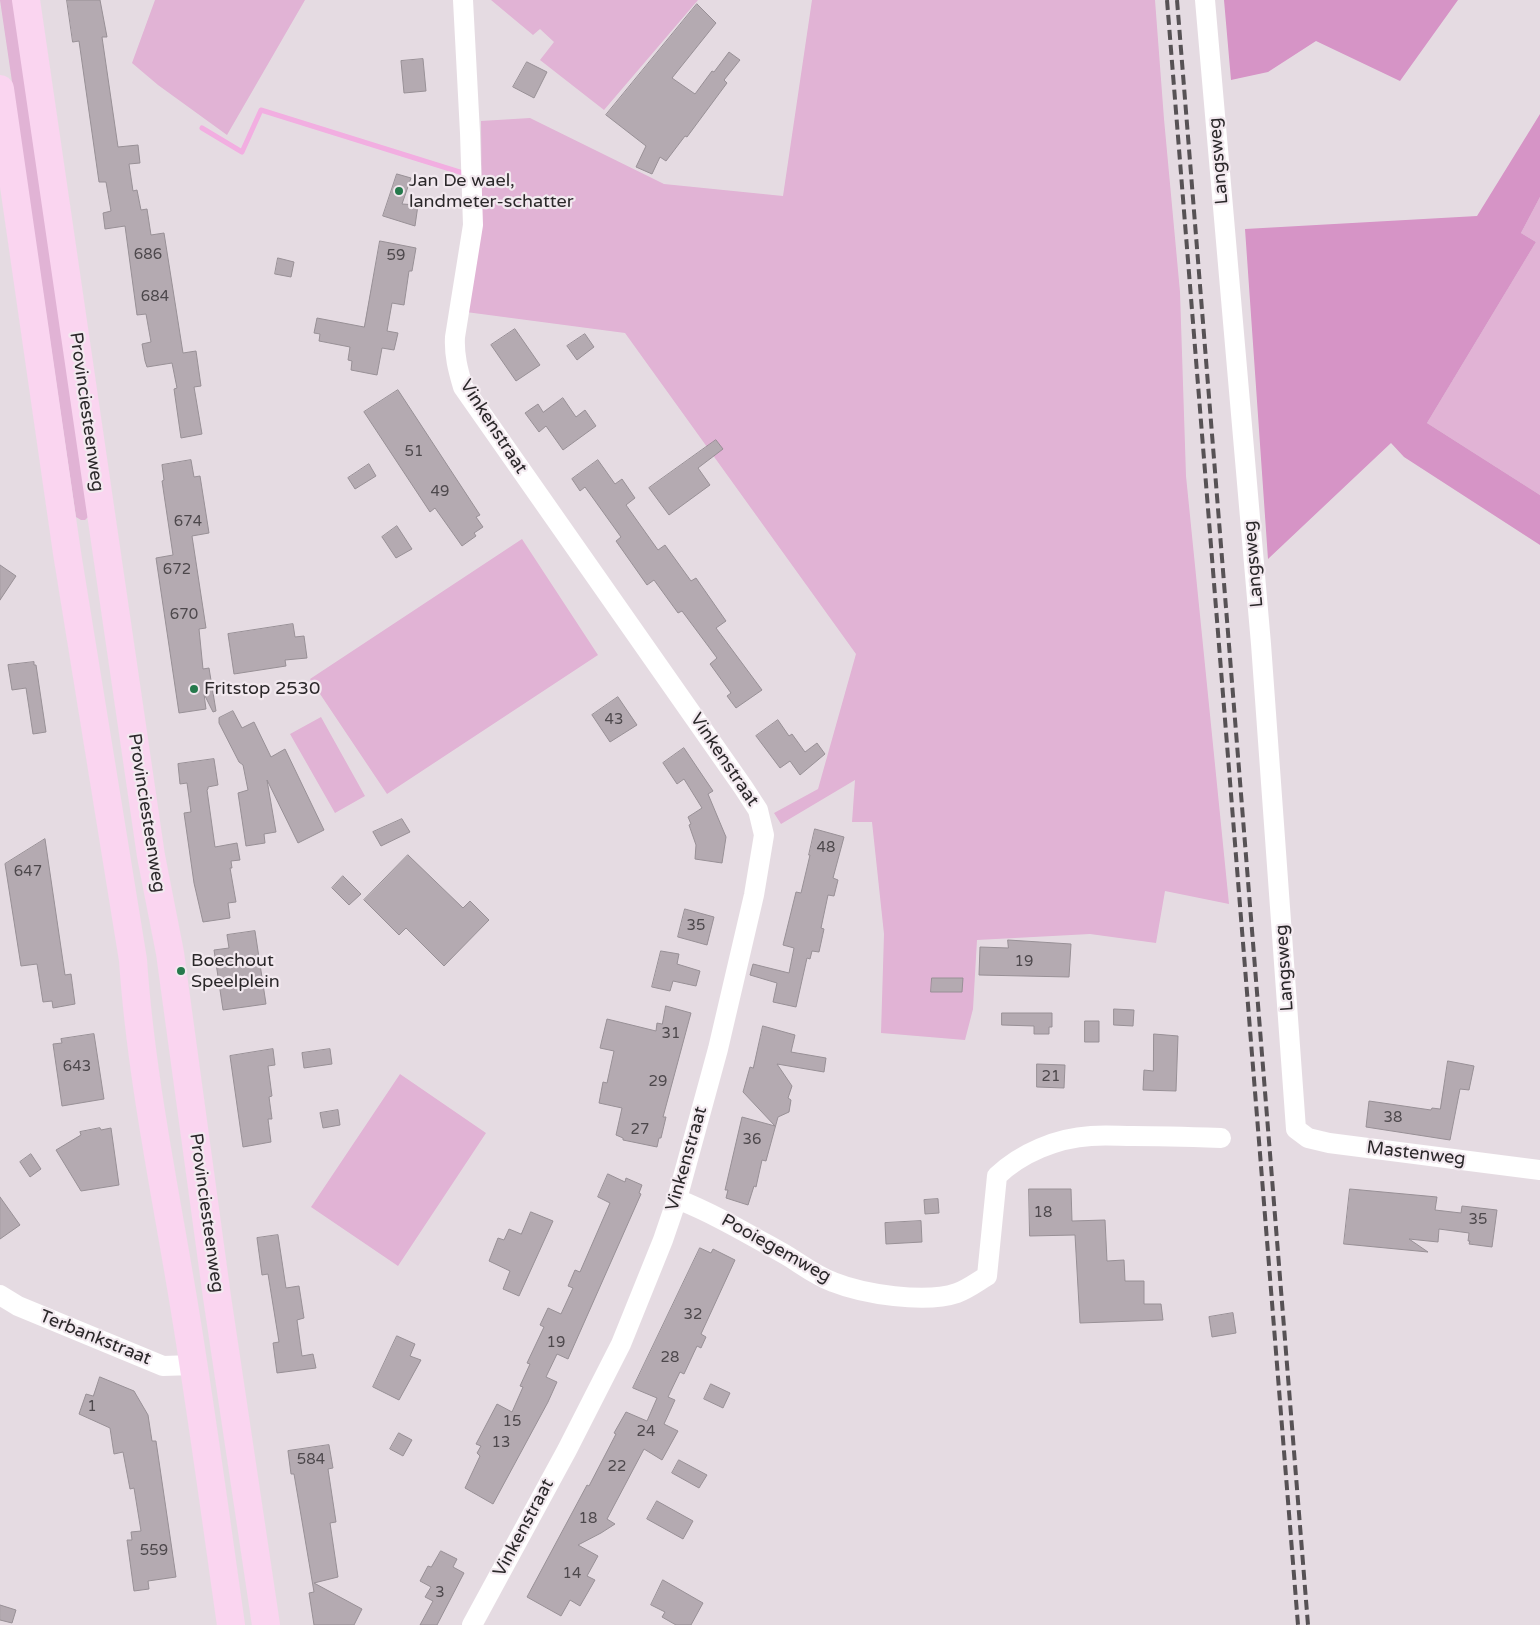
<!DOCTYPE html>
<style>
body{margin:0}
canvas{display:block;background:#e5dbe2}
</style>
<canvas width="1540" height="1625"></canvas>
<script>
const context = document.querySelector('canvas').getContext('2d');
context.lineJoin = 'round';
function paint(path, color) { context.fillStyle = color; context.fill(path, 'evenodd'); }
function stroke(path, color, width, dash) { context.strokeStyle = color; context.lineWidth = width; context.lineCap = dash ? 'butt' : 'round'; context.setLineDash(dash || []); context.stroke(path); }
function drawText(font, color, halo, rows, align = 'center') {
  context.font = font + ' "Varela Round",sans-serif'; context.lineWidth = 4.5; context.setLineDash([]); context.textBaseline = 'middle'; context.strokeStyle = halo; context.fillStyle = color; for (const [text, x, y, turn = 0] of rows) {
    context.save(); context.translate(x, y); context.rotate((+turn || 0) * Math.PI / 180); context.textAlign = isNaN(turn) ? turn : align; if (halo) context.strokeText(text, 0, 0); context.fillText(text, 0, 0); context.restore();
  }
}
paint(new Path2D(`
 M0,0H15L90,515L85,520H81L76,517Z
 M155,0H305L227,135L158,85L132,63Z
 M491,0H698L604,110L540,60L554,42L540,29L533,35Z
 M812,0H1155L1164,119L1180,292L1186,476L1229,904L1165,891L1156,943L1090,934L977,940L973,1009L965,1040L881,1033L884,934L872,822H852L855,780L781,824L774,813L818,789L856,654L625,333L466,312L482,226L481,121L530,118L664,184L783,196Z
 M1540,197V495L1427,423L1536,242L1521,233Z
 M522,539L598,655L387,794L310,679Z
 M321,717L365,796L335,813L290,734Z
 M400,1074L486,1133L398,1266L311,1207Z`), '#e1b3d5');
paint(new Path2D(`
 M1224,0H1458L1400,81L1316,41L1268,72L1231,80Z
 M1540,114V197L1521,233L1536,242L1427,423L1540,495V545L1404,457L1391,443L1268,559L1245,229L1477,216Z`), '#d694c6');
stroke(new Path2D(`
 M202,128L242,152L261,110L466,174`), '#f2aee1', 5);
const building = new Path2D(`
 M67,0H100L107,37H102L118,147L138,145L140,163L129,164L133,191L137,190L141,210L147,209L151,235L164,233L183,353L196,351L201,386L194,387L202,434L181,438L174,389L177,388L172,363L147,367L145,361L142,344L151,342L146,314L137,315L125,226L105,229L103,213L111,211L106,182H99L79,41L73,42Z
 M697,4L716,23L672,78L695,94L712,71L714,72L729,52L740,60L724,80L727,83L687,137L685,136L666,161L660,157L652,174L636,167L646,146L606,115Z
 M423,59L426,91L404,93L401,61Z
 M527,62L547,72L534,98L513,87Z
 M397,174L411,178L402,204L418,205L415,226L383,216Z
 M380,241L416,248L412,271H409L404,305L392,303L387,331L398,333L394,350L382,348L377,375L351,370L352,361L348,360L350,347L319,341L320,334L314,333L317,318L364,327Z
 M278,258L294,262L291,277L275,274Z
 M515,329L540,365L516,381L491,345Z
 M585,334L594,347L577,360L567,346Z
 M398,390L480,515L476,517L483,527L474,533L476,536L462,546L435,508L430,512L364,412Z
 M563,398L576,417L585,410L596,426L563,450L546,426L539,432L525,413L538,404L543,412Z
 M716,440L723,449L698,468L710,485L669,515L649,488Z
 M191,460L194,477L200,476L209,533L192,536L206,628L199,629L203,669L209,668L216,711L213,712L204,694L206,709L179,713L156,558L173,555L162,481L164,480L162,465Z
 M598,460L615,484L622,479L635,498L626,505L658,550L665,545L691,581L696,578L726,621L716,628L762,690L736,708L727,696L731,693L710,664L717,658L682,611L678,613L654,580L647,585L616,541L621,537L585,487L580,491L572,479Z
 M369,464L376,476L355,489L348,478Z
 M397,526L412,549L396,558L382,537Z
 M0,565L16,576L0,600Z
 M293,624L295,637L304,636L307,658L285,660L286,666L234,674L228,634Z
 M34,662V665H36L46,732L33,734L26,688L12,690L8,665Z
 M618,697L637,725L610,742L592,715Z
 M233,711L242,728L254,722L271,757L285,749L324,830L298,843L267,780L276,832L264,834L265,843L246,846L238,793L248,790L243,765L239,762L219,723V718Z
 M778,720L789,736L792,734L805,752L817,743L825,754L800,775L790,761L780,768L756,736Z
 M684,748L713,791L708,794L726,837L722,863L695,859L696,845L689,825L691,824L688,817L702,808L684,779L677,784L663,763Z
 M214,759L218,785L208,787V789L207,790L215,847L237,843L240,860L231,861L232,868H230L236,902L228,903L230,918L203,922L194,883L184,813L191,812L187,783L180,784L178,764Z
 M402,819L410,832L381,846L373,832Z
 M815,829L844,837L833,878L838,880L834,896L828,895L821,928L824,929L819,952L812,951L810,959L807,958L796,1007L773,1002L777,983L750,975L753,964L789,973L794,948L783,945L796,892L801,893L810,855H809Z
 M45,839L65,975L71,974L75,1004L53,1008L52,1001L43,1002L37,964L21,966L5,864Z
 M408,855L463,908L470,901L489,920L444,966L406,928L399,935L364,900Z
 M343,876L361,894L349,905L332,888Z
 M685,909L714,917L707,945L678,937Z
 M255,931L266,1004L223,1010L214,950L229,948L227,935Z
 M1008,940L1071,944L1069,977L979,975L980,947L1008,948Z
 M661,951L679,954L677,964L700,971L696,986L673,981L670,991L652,987Z
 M932,978H963L962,992H931Z
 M666,1006L691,1013L663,1117H666L661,1138H659L657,1147L623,1140V1138L616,1135L622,1108L599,1103L603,1082L607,1083L614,1051L600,1048L607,1019L656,1031L657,1023L662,1024Z
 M1114,1009L1134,1010L1133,1026L1114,1025Z
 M1002,1013H1052V1027H1049V1034H1034V1026L1002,1025Z
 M1085,1021H1099V1042H1085Z
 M763,1026L795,1035L791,1052L826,1058L824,1072L777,1064L792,1086L788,1098L791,1100L789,1112L778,1117L766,1161L762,1160L756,1187L754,1186L748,1205L726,1198L728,1190H725L742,1117L775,1126L743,1092L750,1067L753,1068Z
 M94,1034L104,1099L62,1106L53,1044L62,1043L61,1039Z
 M1154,1034L1178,1036L1176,1091L1143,1090L1144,1070L1153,1071Z
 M273,1049L275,1065L268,1066L272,1096L269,1097L272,1119H268L271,1142L243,1147L230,1056Z
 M330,1049L332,1064L304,1068L302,1053Z
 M1448,1061L1474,1066L1469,1090L1460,1089L1450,1140L1366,1127L1369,1101L1431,1110L1432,1108L1440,1109Z
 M1037,1064L1065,1065L1064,1088L1037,1087Z
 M338,1110L340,1125L323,1128L320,1113Z
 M100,1128L101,1130L111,1128L119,1185L81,1191L56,1150L81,1135L80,1132Z
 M31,1154L41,1169L30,1177L20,1162Z
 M608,1174L625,1182L626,1178L642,1185L639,1193L641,1194L568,1359L557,1354L546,1377L557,1382L548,1402L493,1504L465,1488L480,1456L477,1453L481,1446L476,1444L497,1404L512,1412L523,1387L520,1386L530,1364L527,1363L544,1327L540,1325L548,1308L561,1314L573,1288L568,1286L575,1270L580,1272L610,1203L598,1197Z
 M1029,1189H1071L1072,1221L1105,1220L1107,1261L1124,1260L1125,1281H1144V1304H1161L1163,1320L1080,1323L1075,1235L1030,1236Z
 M1350,1189L1437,1197L1435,1210L1461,1213L1462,1206L1497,1210L1492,1247L1469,1244L1470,1241H1468L1469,1233L1439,1229L1438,1242L1409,1239L1428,1252L1344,1244Z
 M0,1197L20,1225L0,1239Z
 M938,1199L939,1213L925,1214L924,1200Z
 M531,1212L553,1221L519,1296L503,1289L510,1271L489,1261L498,1238L504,1240L509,1229L521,1234Z
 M921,1221L922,1242L886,1244L885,1223Z
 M278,1235L286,1288L299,1286L304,1318L297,1320L302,1356L313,1354L316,1368L277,1373L273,1343L279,1342L268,1274L262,1275L257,1238Z
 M700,1248L711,1253L713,1249L735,1260L701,1334L706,1337L701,1348L697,1346L684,1374L680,1372L668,1397L675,1400L664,1424L678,1431L662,1460L644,1449L607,1519L615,1524L601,1533L578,1545L598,1556L587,1576L595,1580L580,1606L570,1600L561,1616L527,1597L587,1485L589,1486L616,1434L614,1433L626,1412L647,1421L657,1398L633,1388Z
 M1233,1313L1236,1333L1212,1337L1209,1317Z
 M397,1336L415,1344L410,1356L421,1360L399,1400L373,1387Z
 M100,1377L134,1391L148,1415L152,1441H156L176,1577L148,1581L149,1589L134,1591L127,1540H132L131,1532L141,1531L134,1488L130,1489L123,1452L114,1454L110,1428L79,1414L86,1394L93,1396Z
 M711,1384L730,1393L723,1408L704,1399Z
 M399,1433L412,1440L403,1456L390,1449Z
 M329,1445L333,1468L328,1469L336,1522L330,1523L338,1577L314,1583L362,1609L354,1625H314L309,1593L314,1592L294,1474H291L288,1451Z
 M679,1460L707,1475L699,1488L672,1473Z
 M657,1501L693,1521L683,1539L647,1519Z
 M441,1551L457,1559L453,1567L464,1573L437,1625H420L433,1601L425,1597L431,1587L420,1581L428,1566L431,1567Z
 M663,1580L703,1603L691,1625H676L662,1617L665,1612L651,1605Z
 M0,1605L16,1610L12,1623L0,1620Z`);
paint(building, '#b4aab1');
stroke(building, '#989096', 1);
stroke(new Path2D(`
 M463,0L470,133L473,225L455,337C454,355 458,370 463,387L743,787L758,810L764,835L754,895L718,1049L677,1199L663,1240L621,1344L567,1450L472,1625
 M1205,0L1261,644L1296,1129L1308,1138L1329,1143L1540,1170
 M677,1199C715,1214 750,1235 786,1255C801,1264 816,1276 833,1282C863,1294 925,1304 957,1293C968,1289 977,1282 987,1276L997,1176C1021,1153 1057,1138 1091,1136C1105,1135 1119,1136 1133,1136C1162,1136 1192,1137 1221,1138
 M0,1295L18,1306L163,1366L193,1365`), '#fff', 20);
stroke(new Path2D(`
 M26,0L151,856L170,953L217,1297L266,1625
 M0,89L67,553L133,960C141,1078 166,1194 185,1311C202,1415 216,1520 231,1625`), '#fad5f0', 28);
stroke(new Path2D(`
 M1167,0L1298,1625
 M1177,0L1308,1625`), '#575255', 4, [10, 5]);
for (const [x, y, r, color] of [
 [399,191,5,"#25794c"],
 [194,689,5,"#25794c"],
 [181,971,5,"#25794c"]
]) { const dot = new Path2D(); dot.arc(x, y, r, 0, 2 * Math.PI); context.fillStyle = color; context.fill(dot); stroke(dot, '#f2e9ef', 2); }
drawText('15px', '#4d484c', null, [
 ["686",148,255],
 ["59",396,256],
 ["684",155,297],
 ["51",414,452],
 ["49",440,492],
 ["674",188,522],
 ["672",177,570],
 ["670",184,615],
 ["43",614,720],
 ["48",826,848],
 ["647",28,872],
 ["35",696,926],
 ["19",1024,962],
 ["31",671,1034],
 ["643",77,1067],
 ["21",1051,1077],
 ["29",658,1082],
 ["38",1393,1118],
 ["27",640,1130],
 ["36",752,1140],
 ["18",1043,1213],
 ["35",1478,1220],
 ["32",693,1315],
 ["19",556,1343],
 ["28",670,1358],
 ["1",92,1407],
 ["15",512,1422],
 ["24",646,1432],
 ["13",501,1443],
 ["584",311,1460],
 ["22",617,1467],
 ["18",588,1519],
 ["559",154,1551],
 ["14",572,1574],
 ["3",440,1593]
]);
drawText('18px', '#2b282a', '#f2e9ef', [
 ["Langsweg",1219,161,-95],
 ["Provinciesteenweg",86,412,82],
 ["Vinkenstraat",493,427,57],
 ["Langsweg",1254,564,-95],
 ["Vinkenstraat",724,760,56],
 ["Provinciesteenweg",146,813,81],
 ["Langsweg",1285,968,-94],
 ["Mastenweg",1416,1154,7],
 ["Vinkenstraat",687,1159,-74],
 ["Provinciesteenweg",206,1213,82],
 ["Pooiegemweg",776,1249,29],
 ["Terbankstraat",95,1338,22],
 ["Vinkenstraat",524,1528,-62]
]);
drawText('18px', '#2b282a', '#f2e9ef', [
 ["Jan De wael,",409,181],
 ["landmeter-schatter",409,202],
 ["Fritstop 2530",204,689],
 ["Boechout",191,961],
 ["Speelplein",191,982]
], 'left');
</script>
